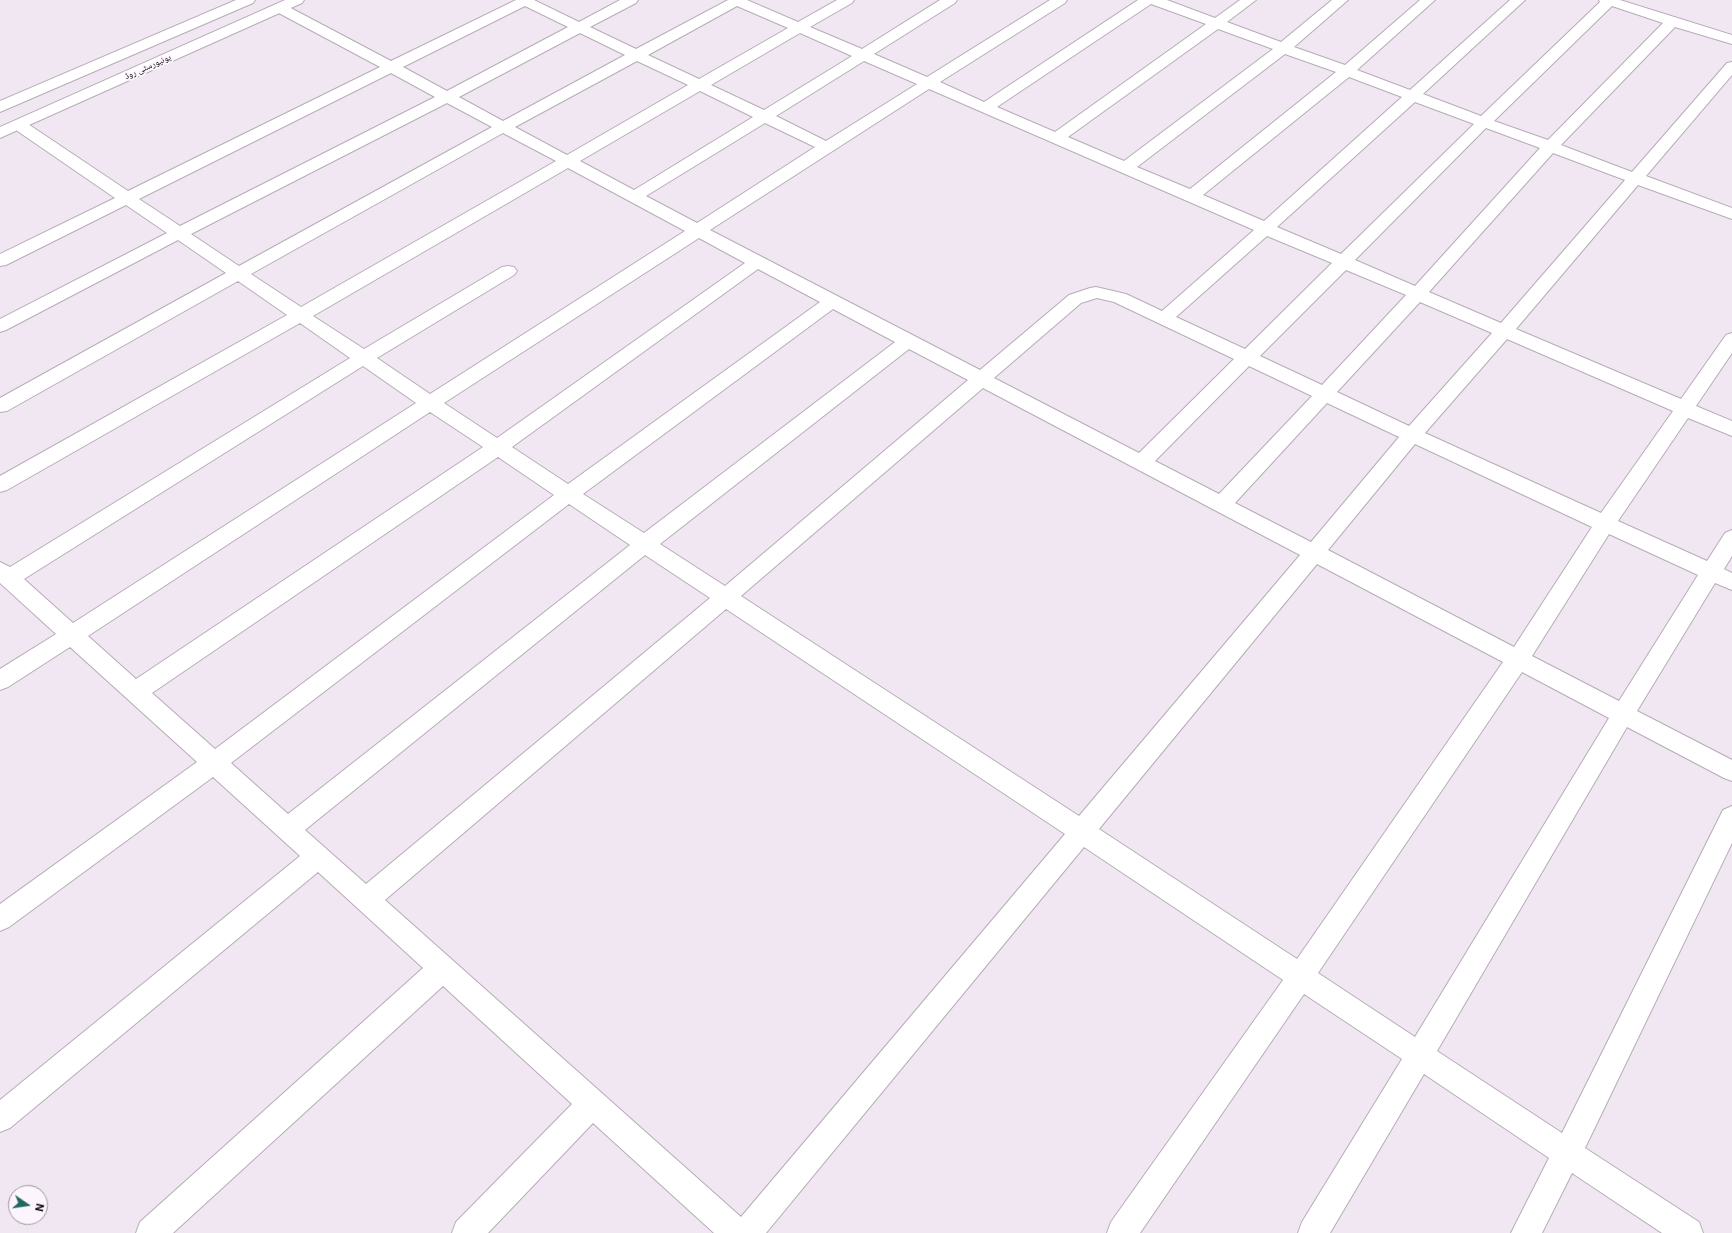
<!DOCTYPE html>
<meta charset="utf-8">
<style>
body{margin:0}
#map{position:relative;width:1732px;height:1233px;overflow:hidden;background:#f1e7f2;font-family:Roboto,sans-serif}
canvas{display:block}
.north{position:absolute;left:8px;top:1185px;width:40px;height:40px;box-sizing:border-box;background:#fdf5fe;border:1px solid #9d979e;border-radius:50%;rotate:103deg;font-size:11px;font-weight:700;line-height:16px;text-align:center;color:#0e0b0e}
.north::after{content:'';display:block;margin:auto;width:14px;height:18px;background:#206a63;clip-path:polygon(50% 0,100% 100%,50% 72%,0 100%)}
</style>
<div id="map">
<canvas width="1732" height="1233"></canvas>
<div class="north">N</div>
</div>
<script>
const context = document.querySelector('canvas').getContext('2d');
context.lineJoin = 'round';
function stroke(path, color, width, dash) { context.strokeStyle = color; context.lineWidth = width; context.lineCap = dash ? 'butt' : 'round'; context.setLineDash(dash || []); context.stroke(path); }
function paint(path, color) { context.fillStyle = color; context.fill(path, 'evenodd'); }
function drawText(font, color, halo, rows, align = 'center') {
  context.font = font + ' Roboto,"Noto Naskh Arabic",sans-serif'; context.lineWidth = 4; context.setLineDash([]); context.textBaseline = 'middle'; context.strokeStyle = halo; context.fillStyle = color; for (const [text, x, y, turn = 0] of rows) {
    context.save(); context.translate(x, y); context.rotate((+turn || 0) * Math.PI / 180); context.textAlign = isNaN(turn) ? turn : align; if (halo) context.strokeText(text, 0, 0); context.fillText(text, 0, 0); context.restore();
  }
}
const street = new Path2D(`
 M516,0H534L579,22L620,0H638L636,3L590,27L636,49L728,0H747L798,22L837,0H854L852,3L810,27L862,49L940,0H957L955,3L874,54L927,77L1050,0H1067L1065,3L940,82L984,102L1138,0H1167L1215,18L1240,0H1256L1227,22L1281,42L1332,0H1348L1294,47L1345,65L1420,0H1435L1357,70L1410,90L1510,0H1525L1423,94L1481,116L1600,2L1599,0H1620L1732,35V44L1675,27L1561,145L1632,172L1727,63L1732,62V75L1646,176L1732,208V219L1638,185L1516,329L1681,399L1726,335L1732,333V353L1696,406L1732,421V436L1688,418L1618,521L1707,561L1725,533L1732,530V556L1724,569L1732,573V590L1715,583L1637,711L1732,760V781L1724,778L1627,727L1437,1051L1562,1133L1723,810L1732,806V843L1585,1148L1699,1222L1703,1233H1662L1572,1173L1542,1233H1511L1549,1158L1424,1074L1330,1233H1298L1302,1222L1402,1059L1304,994L1140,1233H1107L1111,1222L1283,980L1084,847L766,1233H714L593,1123L488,1233H452L456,1222L572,1104L443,986L173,1233H136L140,1222L423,968L318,872L10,1128L0,1132V1100L300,856L213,777L9,927L0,931V904L197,762L70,647L8,687L0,690V669L56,634L0,583V562L10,567L350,358L300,323L7,490L0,492V476L287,315L238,281L7,411L0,412V398L226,273L178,240L6,330L0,332V319L167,233L126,205L6,265L0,266V254L115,198L13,128L11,125L13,122L19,120L25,122L128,191L380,67L275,11L273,8L275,5L280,4L285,5L391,61ZM1151,4L1206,24L1055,132L997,107ZM525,6L568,27L447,91L403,67ZM737,6L788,28L699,79L648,55ZM1612,6L1663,23L1548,140L1494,121ZM1218,29L1273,49L1124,161L1068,137ZM580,33L625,55L503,121L459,97ZM800,33L852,56L764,110L711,85ZM1285,54L1336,72L1190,189L1137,167ZM637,61L688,85L567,155L515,127ZM864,61L917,84L826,141L776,116ZM391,73L435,97L180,226L139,199ZM1349,77L1402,97L1264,221L1203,195ZM929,89L1254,230L1162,311L1126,294L1096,287L1090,288L1069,295L980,370L710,230ZM700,91L753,117L634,190L580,161ZM1415,102L1474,124L1341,254L1277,227ZM447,103L492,127L239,266L191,234ZM765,123L815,147L697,223L646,196ZM1486,128L1540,148L1415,286L1355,260ZM503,133L556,161L301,307L251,274ZM1553,153L1625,180L1501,323L1429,292ZM568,168L685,231L430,394L377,358L514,275L517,271L514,267L508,266L502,267L364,349L313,316ZM1267,236L1332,263L1245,349L1176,317ZM699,238L745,263L497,438L444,403ZM758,269L820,302L568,484L512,447ZM1346,270L1406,295L1322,385L1260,356ZM1097,298L1114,302L1234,359L1139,453L994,378L1081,303ZM1420,302L1492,333L1409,426L1337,392ZM833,309L895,342L644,533L583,494ZM1507,339L1673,411L1601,513L1425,433ZM909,349L968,380L725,586L660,544ZM363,366L416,403L73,623L24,579ZM1249,366L1312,396L1219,494L1155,461ZM983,388L1300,555L1079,816L741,596ZM1327,403L1399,437L1311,542L1235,503ZM430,412L483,447L136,679L88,636ZM1415,444L1592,527L1514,647L1328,550ZM498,457L554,495L215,749L152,693ZM569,504L630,545L288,814L231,763ZM1609,534L1698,575L1619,701L1532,656ZM645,555L710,598L366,884L305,830ZM1317,564L1503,662L1297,959L1099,829ZM726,609L1065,834L741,1217L385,900ZM1522,672L1609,718L1415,1037L1318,973Z`);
const highway = new Path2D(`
 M236,0H255L253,3L0,112V101Z
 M285,0H304L302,3L0,138V127Z`);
stroke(street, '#b6acb7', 2);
stroke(highway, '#b6acb7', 2);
paint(street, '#fff');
paint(highway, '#fff');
drawText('9px', '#0e0b0e', '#fdf5fe', [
 ["یونیورسٹی روڈ",148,67,-24]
]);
</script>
